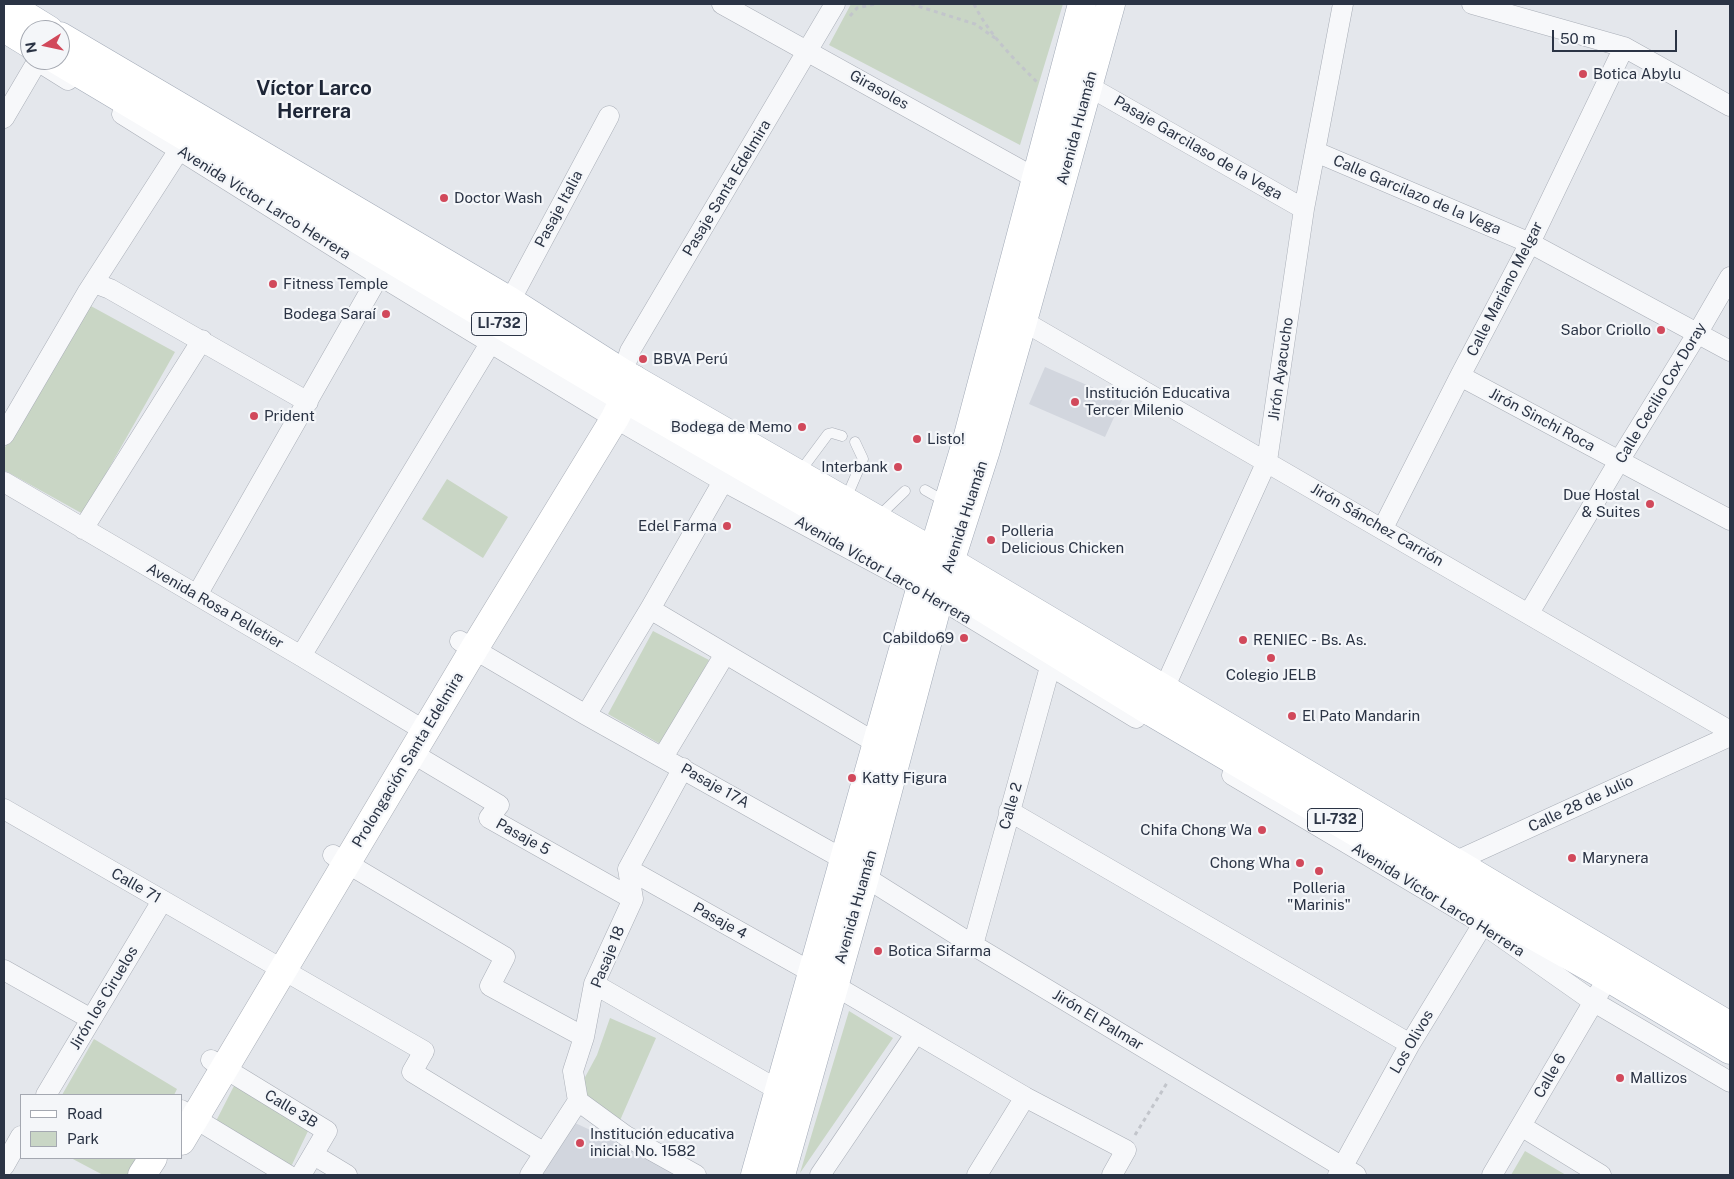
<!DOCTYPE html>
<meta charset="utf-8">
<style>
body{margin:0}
#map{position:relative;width:1734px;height:1179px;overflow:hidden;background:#e4e7ec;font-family:"Public Sans",sans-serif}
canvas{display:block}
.frame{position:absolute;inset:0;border:5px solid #2b3445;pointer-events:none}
.legend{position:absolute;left:20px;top:1094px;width:162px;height:65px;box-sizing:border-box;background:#f4f6f9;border:1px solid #a4a8b1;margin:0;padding:6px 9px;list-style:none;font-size:15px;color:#2b3445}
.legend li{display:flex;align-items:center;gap:10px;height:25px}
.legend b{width:25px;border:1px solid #a4a8b1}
.north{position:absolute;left:20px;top:20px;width:50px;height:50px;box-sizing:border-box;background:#f4f6f9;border:1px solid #a4a8b1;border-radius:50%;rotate:260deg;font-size:14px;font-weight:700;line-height:20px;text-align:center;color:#2b3445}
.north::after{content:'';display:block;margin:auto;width:18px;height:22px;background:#d1495b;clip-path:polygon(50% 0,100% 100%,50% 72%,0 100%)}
.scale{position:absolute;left:1552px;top:30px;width:125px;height:22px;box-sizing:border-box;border:2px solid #2b3445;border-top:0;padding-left:6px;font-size:15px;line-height:18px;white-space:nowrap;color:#2b3445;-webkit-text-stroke:4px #f4f6f9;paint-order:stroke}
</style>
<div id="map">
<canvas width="1734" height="1179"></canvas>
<div class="frame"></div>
<ul class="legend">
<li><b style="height:6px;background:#fff"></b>Road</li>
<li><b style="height:14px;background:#c9d6c5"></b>Park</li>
</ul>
<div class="north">N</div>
<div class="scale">50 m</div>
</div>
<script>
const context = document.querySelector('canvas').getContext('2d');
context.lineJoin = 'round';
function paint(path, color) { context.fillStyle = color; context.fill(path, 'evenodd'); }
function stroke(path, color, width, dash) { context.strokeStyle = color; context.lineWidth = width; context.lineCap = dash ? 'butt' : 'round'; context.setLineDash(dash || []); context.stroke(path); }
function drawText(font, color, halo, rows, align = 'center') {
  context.font = font + ' "Public Sans",sans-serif'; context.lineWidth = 4.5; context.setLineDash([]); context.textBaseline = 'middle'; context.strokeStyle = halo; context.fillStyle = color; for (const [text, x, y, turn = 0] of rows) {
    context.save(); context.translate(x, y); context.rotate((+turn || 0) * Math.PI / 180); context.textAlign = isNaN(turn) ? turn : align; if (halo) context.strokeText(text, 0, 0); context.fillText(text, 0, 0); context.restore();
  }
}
paint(new Path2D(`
 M1045,367L1122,400L1105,437L1029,404Z
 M573,1122L670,1167L684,1175H539Z`), '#d2d6de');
paint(new Path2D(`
 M851,4H1063L1020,145L829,45Z
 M89,305L175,352L83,514L4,470V449Z
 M447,479L508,517L483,558L422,519Z
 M653,631L709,660L662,745L608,714Z
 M849,1011L893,1038L800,1173Z
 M610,1018L656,1038L618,1125L585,1098L583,1081L597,1055Z
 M94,1039L177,1089L174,1095H62Z
 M235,1084L308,1131L289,1171L214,1125Z
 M1525,1151L1566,1175H1511Z
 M71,1158H138L128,1175H103Z`), '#c9d6c5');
const lane = new Path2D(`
 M799,473L828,434L832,433L842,436
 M925,490L946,502
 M845,501L863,459L855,442
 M878,517L905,491`);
const street = new Path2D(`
 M722,4L1035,178
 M1472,4L1624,47L1730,106
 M36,60L68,80
 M1077,82L1088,86L1304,209
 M122,114L379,275L601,410L723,481L922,588L1136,718
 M4,118L38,60
 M1316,152L1530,243L1730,351
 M94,283L110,289L308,402
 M510,301L609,116
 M1010,320L1023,321L1730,731
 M623,373L630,351L835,4
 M1460,376L1730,520
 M4,435L87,293L179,150
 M4,482L301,656L425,731
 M1383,528L1460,376L1530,243L1624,47
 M83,529L202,340
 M197,595L385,265
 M650,609L876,743
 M1529,613L1619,461L1697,334L1730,277
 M460,641L586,715L843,859L865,877L973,945L1356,1175
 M301,656L491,342
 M1158,702L1267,461L1304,209L1343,4
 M586,715L650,609L729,471
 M412,753L499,805L489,818L633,899
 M663,757L725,654
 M1232,775L1483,924L1594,1002L1730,1082
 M4,809L424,1051L412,1072L543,1152
 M1009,811L1410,1044
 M333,855L505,957L490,986L584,1037
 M628,869L813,973L1025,1097L1126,1150L1112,1175
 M1450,871L1454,862L1730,736
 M973,945L1050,667
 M4,970L91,1019
 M594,984L780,1091
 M211,1060L327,1131L301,1175
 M46,1095L162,901
 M578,1101L626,1136L696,1175
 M181,1110L288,1175
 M1521,1126L1601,1175
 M314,1155L347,1175
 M4,1166L21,1136
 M530,1175L578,1101L573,1071L584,1037L594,984L633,899L628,869L683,768
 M820,1175L916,1033
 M977,1175L1025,1097
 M1338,1175L1410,1044L1483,924L1487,912
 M1492,1175L1600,991`);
const secondary = new Path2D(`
 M181,1141L474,649L615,418L634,379
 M142,1175L153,1158`);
const primary = new Path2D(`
 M7,4L49,30
 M4,28L30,44
 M60,36L510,301L623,373L951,562L1730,1026
 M57,60L612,391L925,572L1153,713L1488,910L1607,977L1730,1050
 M755,1175L925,572L933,552L966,443L1082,4
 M781,1175L865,877L943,584L986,450L1023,321L1111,4`);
stroke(lane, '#a9aeb7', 11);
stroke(street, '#a9aeb7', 21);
stroke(secondary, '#a9aeb7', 29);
stroke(primary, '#a3abb8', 29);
stroke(new Path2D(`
 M911,4L975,24L995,38
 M974,4C989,35 1015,60 1039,84
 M850,16L857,8L875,4
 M1135,1135L1167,1083`), '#c2c5cb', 3, [4, 4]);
stroke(lane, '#f7f8fa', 10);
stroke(street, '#f7f8fa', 20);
stroke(secondary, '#fff', 28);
stroke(primary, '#fff', 28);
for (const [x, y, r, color] of [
 [1583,74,5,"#d1495b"],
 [444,198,5,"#d1495b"],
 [273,284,5,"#d1495b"],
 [386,314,5,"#d1495b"],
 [1661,330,5,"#d1495b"],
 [643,359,5,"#d1495b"],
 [1075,402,5,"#d1495b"],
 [254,416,5,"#d1495b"],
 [802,427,5,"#d1495b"],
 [917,439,5,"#d1495b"],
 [898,467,5,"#d1495b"],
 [1650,504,5,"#d1495b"],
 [727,526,5,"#d1495b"],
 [991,540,5,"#d1495b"],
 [964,638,5,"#d1495b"],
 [1243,640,5,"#d1495b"],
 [1271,658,5,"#d1495b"],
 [1292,716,5,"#d1495b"],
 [852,778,5,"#d1495b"],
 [1262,830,5,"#d1495b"],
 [1572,858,5,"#d1495b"],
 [1300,863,5,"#d1495b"],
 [1319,871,5,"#d1495b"],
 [878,951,5,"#d1495b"],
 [1620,1078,5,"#d1495b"],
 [580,1143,5,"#d1495b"]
]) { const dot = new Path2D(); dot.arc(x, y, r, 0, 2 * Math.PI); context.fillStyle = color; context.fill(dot); stroke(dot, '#f4f6f9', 2); }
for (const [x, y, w] of [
 [499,324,55],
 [1335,820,55]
]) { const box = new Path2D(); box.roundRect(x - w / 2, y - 11.5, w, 23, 4); context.fillStyle = '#f4f6f9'; context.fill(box); stroke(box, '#2b3445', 1); }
drawText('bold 14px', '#2b3445', null, [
 ["LI-732",499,324],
 ["LI-732",1335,820]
]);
drawText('15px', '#2b3445', '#f4f6f9', [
 ["Botica Abylu",1593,74],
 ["Doctor Wash",454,198],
 ["Fitness Temple",283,284],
 ["Bodega Saraí",376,314,"right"],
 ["Sabor Criollo",1651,330,"right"],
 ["BBVA Perú",653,359],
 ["Institución Educativa",1085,393],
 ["Tercer Milenio",1085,410],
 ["Prident",264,416],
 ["Bodega de Memo",792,427,"right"],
 ["Listo!",927,439],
 ["Interbank",888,467,"right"],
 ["Due Hostal",1640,495,"right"],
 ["& Suites",1640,512,"right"],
 ["Edel Farma",717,526,"right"],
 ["Polleria",1001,531],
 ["Delicious Chicken",1001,548],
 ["Cabildo69",954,638,"right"],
 ["RENIEC - Bs. As.",1253,640],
 ["Colegio JELB",1271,675,"center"],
 ["El Pato Mandarin",1302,716],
 ["Katty Figura",862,778],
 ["Chifa Chong Wa",1252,830,"right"],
 ["Marynera",1582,858],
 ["Chong Wha",1290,863,"right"],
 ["Polleria",1319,888,"center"],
 ["\"Marinis\"",1319,905,"center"],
 ["Botica Sifarma",888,951],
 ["Mallizos",1630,1078],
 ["Institución educativa",590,1134],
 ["inicial No. 1582",590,1151]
], 'left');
drawText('15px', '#2b3445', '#f4f6f9', [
 ["Girasoles",879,90,29],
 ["Avenida Huamán",1077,128,-75],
 ["Pasaje Garcilaso de la Vega",1198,148,30],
 ["Pasaje Santa Edelmira",727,188,-59],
 ["Calle Garcilazo de la Vega",1417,195,23],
 ["Avenida Víctor Larco Herrera",264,203,32],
 ["Pasaje Italia",559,209,-62],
 ["Calle Mariano Melgar",1505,289,-63],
 ["Jirón Ayacucho",1281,369,-82],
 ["Calle Cecilio Cox Doray",1661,393,-59],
 ["Jirón Sinchi Roca",1542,420,28],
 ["Avenida Huamán",965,517,-72],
 ["Jirón Sánchez Carrión",1377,525,30],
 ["Avenida Víctor Larco Herrera",883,570,30],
 ["Avenida Rosa Pelletier",215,606,30],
 ["Prolongación Santa Edelmira",408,760,-59],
 ["Pasaje 17A",715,786,29],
 ["Calle 28 de Julio",1581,804,-25],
 ["Calle 2",1011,806,-74],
 ["Pasaje 5",523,837,29],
 ["Calle 71",136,886,30],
 ["Avenida Víctor Larco Herrera",1438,900,32],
 ["Avenida Huamán",856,907,-74],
 ["Pasaje 4",720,921,29],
 ["Pasaje 18",608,957,-68],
 ["Jirón los Ciruelos",104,998,-59],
 ["Jirón El Palmar",1098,1020,31],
 ["Los Olivos",1412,1042,-60],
 ["Calle 6",1550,1076,-60],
 ["Calle 3B",291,1109,31]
]);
drawText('bold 20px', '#1d2536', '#f4f6f9', [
 ["Víctor Larco",314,89],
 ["Herrera",314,112]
]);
</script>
